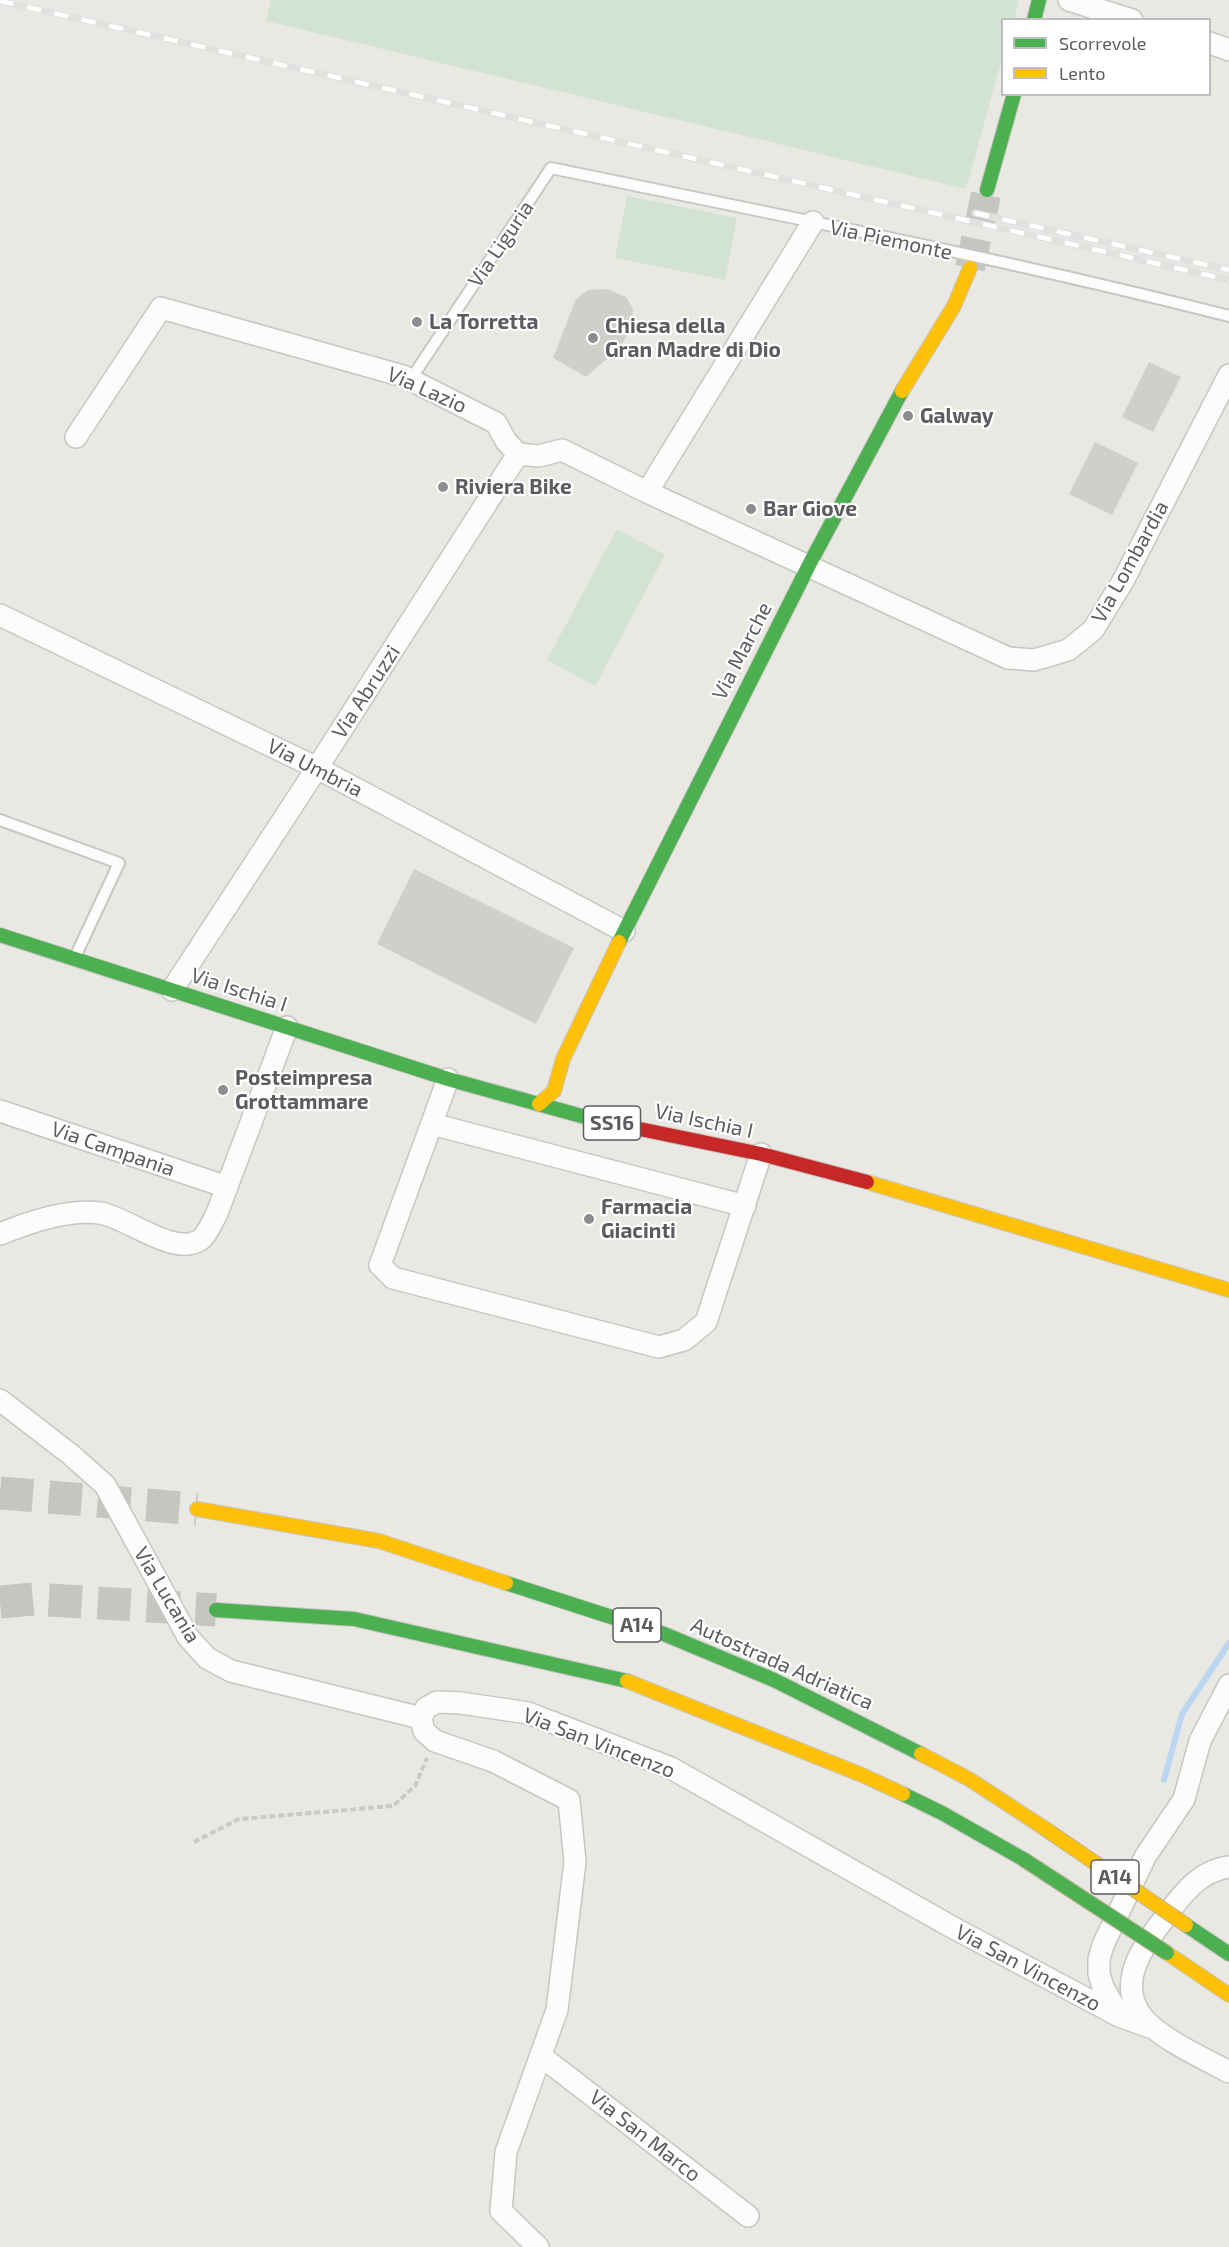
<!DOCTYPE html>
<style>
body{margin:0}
#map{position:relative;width:1229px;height:2247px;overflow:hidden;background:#e9e8e3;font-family:"Exo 2",sans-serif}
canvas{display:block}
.legend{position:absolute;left:1001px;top:18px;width:210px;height:78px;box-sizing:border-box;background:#fff;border:2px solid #bdbebf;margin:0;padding:8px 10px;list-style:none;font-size:18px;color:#5a5c60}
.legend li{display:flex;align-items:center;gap:12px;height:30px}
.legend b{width:30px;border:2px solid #bdbebf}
</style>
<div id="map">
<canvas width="1229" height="2247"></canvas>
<ul class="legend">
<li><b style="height:8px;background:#4caf50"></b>Scorrevole</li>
<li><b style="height:8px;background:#ffc107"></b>Lento</li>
</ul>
</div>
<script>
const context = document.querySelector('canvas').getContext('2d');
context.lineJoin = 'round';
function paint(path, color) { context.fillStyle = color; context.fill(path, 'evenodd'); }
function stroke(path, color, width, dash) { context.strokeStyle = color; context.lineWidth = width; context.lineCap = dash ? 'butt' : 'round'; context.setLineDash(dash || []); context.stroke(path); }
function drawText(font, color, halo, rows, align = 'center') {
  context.font = font + ' "Exo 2",sans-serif'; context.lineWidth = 4.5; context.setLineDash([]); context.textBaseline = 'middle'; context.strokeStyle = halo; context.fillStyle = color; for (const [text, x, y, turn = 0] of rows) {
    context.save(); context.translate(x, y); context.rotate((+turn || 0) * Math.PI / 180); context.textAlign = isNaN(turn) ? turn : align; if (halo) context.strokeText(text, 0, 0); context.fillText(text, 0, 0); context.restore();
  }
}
paint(new Path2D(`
 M271,0H1019L1014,19L1002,20V59L966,189L266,21Z
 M627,196L737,218L725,280L615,258Z
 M617,529L665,555L595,686L547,660Z`), '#d2e4d1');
stroke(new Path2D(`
 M1164,1780L1182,1714L1229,1643`), '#bbd6f0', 6);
paint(new Path2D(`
 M607,289L626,297L633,309L631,328L620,347L586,377L553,358L576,299L588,290Z
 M1149,362L1181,377L1153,432L1122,417Z
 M1095,442L1138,463L1112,515L1069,494Z
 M414,869L574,948L536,1024L377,944Z`), '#cfcfcc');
stroke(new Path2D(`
 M970,268L987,190`), '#c5c5c2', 30, [30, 15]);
stroke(new Path2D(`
 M0,1493L197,1509
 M0,1602L33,1599L216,1610`), '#c5c5c2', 33, [33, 16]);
const lane = new Path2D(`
 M411,379L551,168C778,215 1005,259 1229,316
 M0,820L119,863L76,955`);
const street = new Path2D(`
 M1069,0L1132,20
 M1210,43L1229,50
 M76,437L161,308L403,376L496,423L506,441L518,454L539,456L562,450L647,492L1008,658L1034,660L1068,650L1093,630L1123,581L1229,375
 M647,492L813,222
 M0,615L317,768L624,931
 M172,990L317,768L518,454
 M448,1079L380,1265L393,1278L659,1347L684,1340L706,1322L761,1154
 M0,1111L227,1187
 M432,1124L745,1206
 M0,1234C30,1222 67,1209 100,1213C127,1217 174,1257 200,1240C207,1235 213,1221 217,1213L287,1027
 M0,1400L70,1454L105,1485L188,1637L207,1658L231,1671L421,1718
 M1229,1867C1198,1871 1180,1897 1163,1920C1143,1946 1117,1983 1141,2015C1156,2037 1205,2059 1229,2072
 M1150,2027L1119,2016L1103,1987L1099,1974V1959L1103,1945L1145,1857L1184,1799L1200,1741L1229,1685
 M541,2056L748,2216
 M538,2247L501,2211L506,2152L557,2010L575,1862L569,1800L493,1761L435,1741L424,1731L421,1718L426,1708L437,1702L461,1703L528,1713L671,1768L950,1926L1119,2016`);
const fast = new Path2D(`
 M1034,20L1039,0
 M987,190L1014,94
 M0,935L448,1079L596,1120
 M619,942L809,565L902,391
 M506,1583L664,1634L774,1680L921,1754
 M216,1610L354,1619L627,1681
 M903,1794L942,1813L1023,1859
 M1186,1925L1229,1954`);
const slow = new Path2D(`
 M902,391L954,306L970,268
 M539,1104L554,1091L563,1059L619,942
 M867,1182L1229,1290
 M197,1509L379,1541L506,1583
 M627,1681L862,1775L903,1794
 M921,1754L969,1779L1044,1828
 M1167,1953L1229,1995`);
const jam = new Path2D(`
 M596,1120L761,1154L867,1182`);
stroke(lane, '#c6c6c5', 14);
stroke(street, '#c6c6c5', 24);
stroke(fast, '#c5c5c3', 16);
stroke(slow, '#c5c5c3', 16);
stroke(jam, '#c5c5c3', 16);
stroke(new Path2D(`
 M194,1842L239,1819L393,1806L415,1786L427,1758`), '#c7cac8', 4, [6, 3]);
stroke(lane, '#fcfcfb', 10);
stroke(street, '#fcfcfb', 21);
stroke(fast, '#4caf50', 14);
stroke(slow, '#ffc107', 14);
stroke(jam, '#c62828', 14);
const rail = new Path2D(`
 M0,1L1229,280
 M975,213L1229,270`);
stroke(rail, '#e1e1e0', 7);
stroke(rail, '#fff', 4.5, [14]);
const fastBridge = new Path2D(`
 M1023,1859L1167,1953`);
const slowBridge = new Path2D(`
 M1044,1828L1186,1925`);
stroke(fastBridge, '#bcb295', 16, []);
stroke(slowBridge, '#bcb295', 16, []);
stroke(fastBridge, '#4caf50', 14);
stroke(slowBridge, '#ffc107', 14);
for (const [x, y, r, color] of [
 [417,322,6,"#8c8d8e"],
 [593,338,6,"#8c8d8e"],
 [908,416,6,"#8c8d8e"],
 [443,487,6,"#8c8d8e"],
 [751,509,6,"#8c8d8e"],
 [223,1090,6,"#8c8d8e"],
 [589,1219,6,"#8c8d8e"]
]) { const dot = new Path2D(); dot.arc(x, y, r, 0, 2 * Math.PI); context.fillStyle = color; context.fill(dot); stroke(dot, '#fff', 2); }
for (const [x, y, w] of [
 [612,1123,57],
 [637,1625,48],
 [1115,1877,48]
]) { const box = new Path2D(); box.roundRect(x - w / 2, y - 17, w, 34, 4.5); context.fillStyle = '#fff'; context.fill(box); stroke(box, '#5a5c60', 1.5); }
drawText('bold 20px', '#5a5c60', null, [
 ["SS16",612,1123],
 ["A14",637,1625],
 ["A14",1115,1877]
]);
drawText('21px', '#5a5c60', '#fff', [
 ["Via Piemonte",891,240,12],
 ["Via Liguria",501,244,-56],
 ["Via Lazio",427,390,24],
 ["Via Lombardia",1130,562,-61],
 ["Via Marche",742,651,-63],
 ["Via Abruzzi",366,692,-57],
 ["Via Umbria",315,768,27],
 ["Via Ischia I",239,990,18],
 ["Via Ischia I",704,1121,12],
 ["Via Campania",113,1149,19],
 ["Via Lucania",167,1595,59],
 ["Autostrada Adriatica",782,1664,24],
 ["Via San Vincenzo",599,1743,21],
 ["Via San Vincenzo",1028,1968,28],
 ["Via San Marco",645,2136,38]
]);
drawText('bold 21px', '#5a5c60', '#fff', [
 ["La Torretta",429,322],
 ["Chiesa della",605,326],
 ["Gran Madre di Dio",605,350],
 ["Galway",920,416],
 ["Riviera Bike",455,487],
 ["Bar Giove",763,509],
 ["Posteimpresa",235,1078],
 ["Grottammare",235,1102],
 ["Farmacia",601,1207],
 ["Giacinti",601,1231]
], 'left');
</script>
